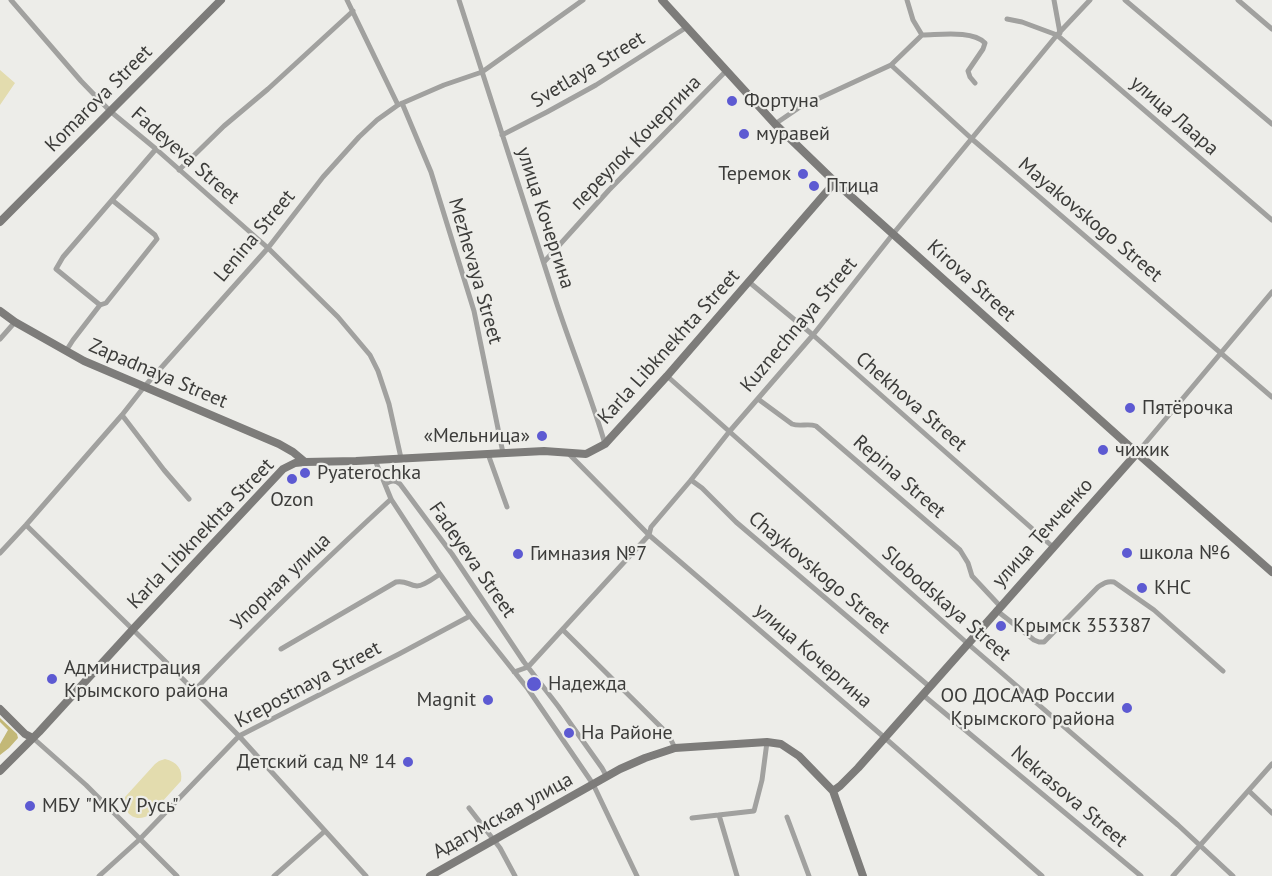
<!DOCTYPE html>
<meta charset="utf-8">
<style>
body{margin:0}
canvas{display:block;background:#edede9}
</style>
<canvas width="1272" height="876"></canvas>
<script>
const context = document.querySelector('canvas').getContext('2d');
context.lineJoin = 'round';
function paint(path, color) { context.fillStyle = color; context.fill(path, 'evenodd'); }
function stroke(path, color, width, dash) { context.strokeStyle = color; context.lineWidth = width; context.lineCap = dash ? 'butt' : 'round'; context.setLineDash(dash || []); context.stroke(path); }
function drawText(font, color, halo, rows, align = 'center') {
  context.font = font + ' "PT Sans",sans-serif'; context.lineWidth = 4.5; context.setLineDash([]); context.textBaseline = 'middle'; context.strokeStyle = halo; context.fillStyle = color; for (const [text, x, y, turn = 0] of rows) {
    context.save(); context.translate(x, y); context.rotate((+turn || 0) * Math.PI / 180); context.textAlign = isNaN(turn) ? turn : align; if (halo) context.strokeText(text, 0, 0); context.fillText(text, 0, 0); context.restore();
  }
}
paint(new Path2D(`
 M0,70L15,83L0,105Z
 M165,759C177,762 183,769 181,781L151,814C136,824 122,814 125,797L155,764L159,761Z`), '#e3dcae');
paint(new Path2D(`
 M0,718L17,734L18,738L9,748L0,755V744L8,730L0,722Z`), '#c3b877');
stroke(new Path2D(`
 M11,0L81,81L110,111L156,149L268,248L338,317L370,355L378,371L389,404L401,458
 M347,0L398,105
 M459,0C491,97 521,195 553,292C569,343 590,392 605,444
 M907,0L913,20L922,35
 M1054,0L1060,33
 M1125,0L1272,124
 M1238,0L1272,29
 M1007,19L1022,22L1057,35L1272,220
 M891,65L972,139L1272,397
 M402,103L431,172L474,311L503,453
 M775,124L800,107L891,65L922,35C940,35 972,30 985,43L983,49L968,71L970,77L975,83
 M502,135L547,112L596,85L687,27
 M179,170L224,126L268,89L353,11
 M544,262L609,190L726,71
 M749,282L813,335L1053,547
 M100,305L56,269L63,257L156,149
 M0,339L15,322
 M66,351L73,340L100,305L106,303L157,239L155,235L112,200
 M667,376L967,643L1178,825L1233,876
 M758,399L792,424C800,427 808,423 816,426L960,550L968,563L972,576L1000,606
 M122,415L164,470L189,499
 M1137,453L1272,292
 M488,454L507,507
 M569,454L649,535L885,738L1042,876
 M375,460L391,499L440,574L470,616L528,689L593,784L637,876
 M691,480L702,488L736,522L930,687
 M385,484C391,481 394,479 400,484L452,554L524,662L558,706L602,768L607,777
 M26,525L163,659L239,736L366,876
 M0,553L26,525L122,415L144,387L268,248L323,177L359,137L377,120L398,105L444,85L482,72L583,0
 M996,610L1034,640L1039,642H1044L1098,587C1104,583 1107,581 1114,582L1154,610L1223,671
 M563,630L668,734L675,748
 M281,649L396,582C406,580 408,585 417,586C424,586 434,578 440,574
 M514,672L528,667L649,535L651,527L691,480L729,432L813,335L893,234L1057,35L1090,0
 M194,691C257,624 324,561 391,499
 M923,695L1141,876
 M33,738L86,785L177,876
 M1249,791L1272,813
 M469,808L500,848L515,876
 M719,815L737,876
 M787,817L809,876
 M692,818L754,811L762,780L767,742
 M99,876L140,839L239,736L399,654L470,616
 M274,876L325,831
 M1173,876L1272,764`), '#a1a19f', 5);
stroke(new Path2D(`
 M662,0L775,124L835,182L1137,453L1272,572
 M0,222L221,0
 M0,311L15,322L84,361L279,444L293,452L305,462
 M0,709L25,734L33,738
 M0,771L39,732L135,627L283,469L295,463L305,462L356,461L544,451L586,454L605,444L667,376L835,182
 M833,791L840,786L858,768L1137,453
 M430,876L620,769L645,758L675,748L767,742L781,744L799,756L833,791L863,876`), '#7d7c7a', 8);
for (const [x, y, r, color] of [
 [732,101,6,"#5d5ad2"],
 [744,134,6,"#5d5ad2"],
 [803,174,6,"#5d5ad2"],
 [814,186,6,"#5d5ad2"],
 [1130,408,6,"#5d5ad2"],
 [542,436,6,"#5d5ad2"],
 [1103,450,6,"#5d5ad2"],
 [305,473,6,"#5d5ad2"],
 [292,479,6,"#5d5ad2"],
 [1127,553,6,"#5d5ad2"],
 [518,554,6,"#5d5ad2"],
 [1142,588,6,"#5d5ad2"],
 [1001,626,6,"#5d5ad2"],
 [52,679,6,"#5d5ad2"],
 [534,684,8,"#5d5ad2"],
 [488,700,6,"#5d5ad2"],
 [1127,708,6,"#5d5ad2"],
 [569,733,6,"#5d5ad2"],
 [408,762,6,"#5d5ad2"],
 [30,806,6,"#5d5ad2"]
]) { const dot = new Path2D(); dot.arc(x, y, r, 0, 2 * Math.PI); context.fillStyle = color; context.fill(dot); stroke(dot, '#edede9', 2); }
drawText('20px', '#3c3c3a', '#edede9', [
 ["Svetlaya Street",588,70,-31],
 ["Komarova Street",99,99,-45],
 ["улица Лаара",1174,116,41],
 ["переулок Кочергина",636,143,-46],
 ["Fadeyeva Street",185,156,41],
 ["улица Кочергина",545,218,72],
 ["Mayakovskogo Street",1090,220,40],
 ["Lenina Street",255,236,-50],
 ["Mezhevaya Street",475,271,74],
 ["Kirova Street",971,281,42],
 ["Kuznechnaya Street",799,325,-50],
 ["Karla Libknekhta Street",669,347,-48],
 ["Zapadnaya Street",158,374,23],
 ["Chekhova Street",911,402,41],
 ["Repina Street",899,477,41],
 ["улица Темченко",1043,533,-48],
 ["Karla Libknekhta Street",201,534,-46],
 ["Fadeyeva Street",472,560,55],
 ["Chaykovskogo Street",819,573,40],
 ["Упорная улица",281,582,-44],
 ["Slobodskaya Street",946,604,41],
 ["улица Кочергина",813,656,41],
 ["Krepostnaya Street",308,685,-28],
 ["Nekrasova Street",1069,797,40],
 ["Адагумская улица",503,816,-29]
]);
drawText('20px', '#3c3c3a', '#edede9', [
 ["Фортуна",744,101],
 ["муравей",756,134],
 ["Теремок",791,174,"right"],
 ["Птица",826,186],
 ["Пятёрочка",1142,408],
 ["«Мельница»",530,436,"right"],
 ["чижик",1115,450],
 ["Pyaterochka",317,473],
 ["Ozon",292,500,"center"],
 ["школа №6",1139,553],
 ["Гимназия №7",530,554],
 ["КНС",1154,588],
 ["Крымск 353387",1013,626],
 ["Администрация",64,668],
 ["Крымского района",64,691],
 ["Надежда",548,684],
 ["ОО ДОСААФ России",1115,696,"right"],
 ["Крымского района",1115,719,"right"],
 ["Magnit",476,700,"right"],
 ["На Районе",581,733],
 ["Детский сад № 14",396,762,"right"],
 ["МБУ \"МКУ Русь\"",42,806]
], 'left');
</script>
